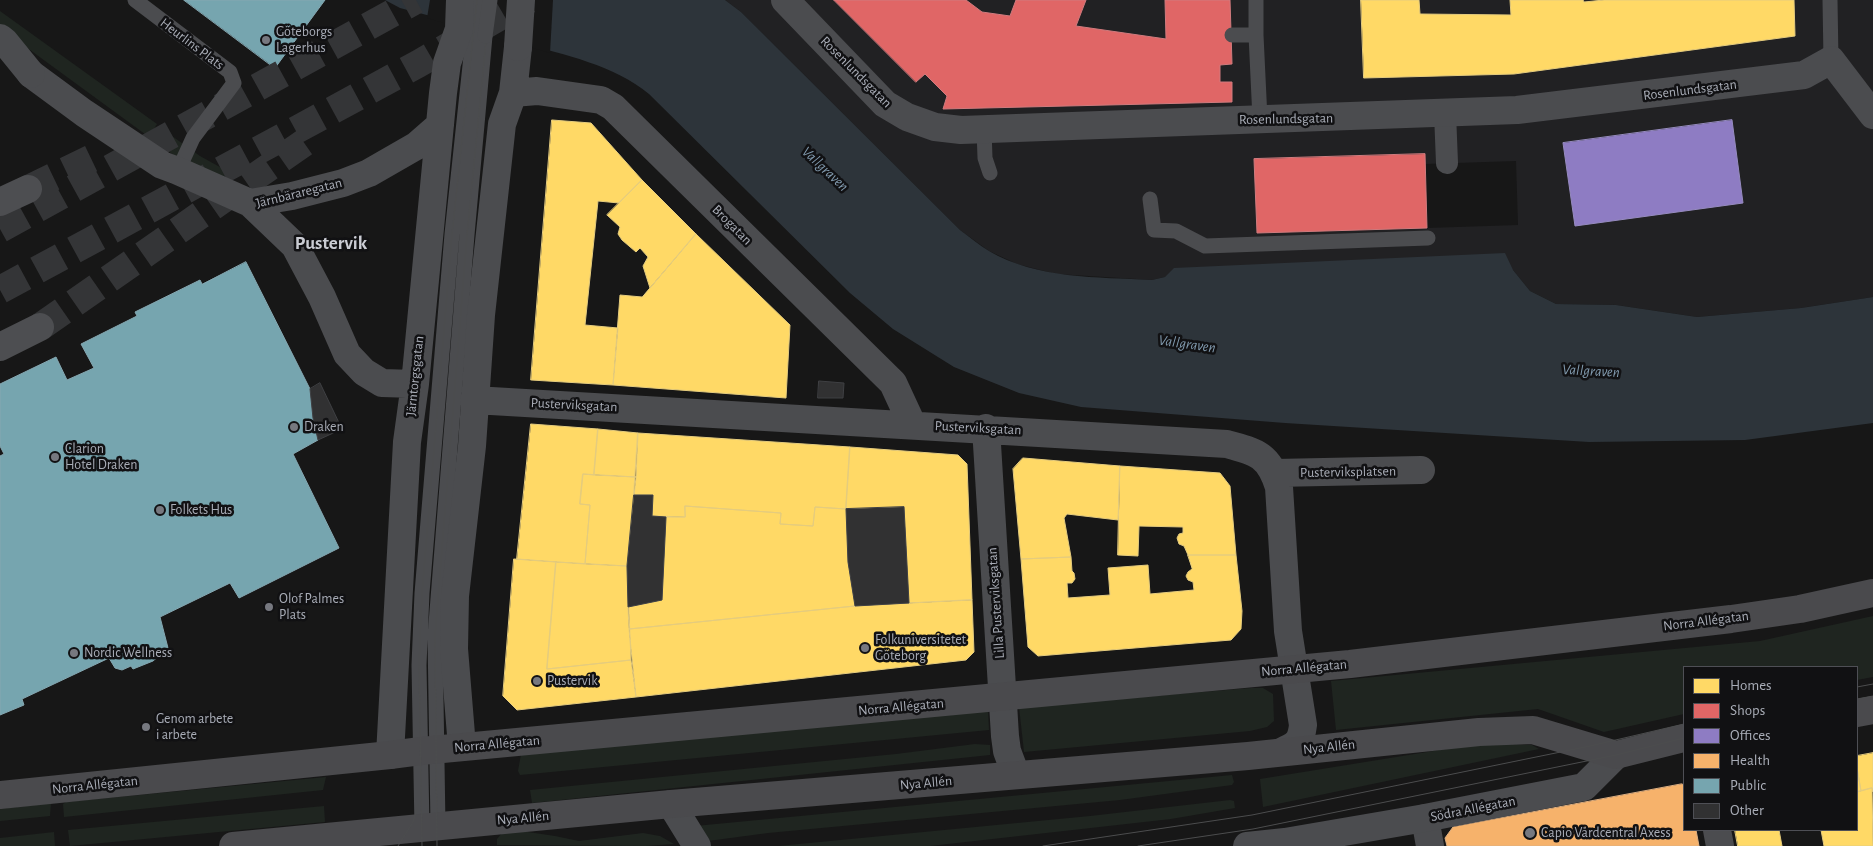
<!DOCTYPE html>
<meta charset="utf-8">
<style>
body{margin:0}
#map{position:relative;width:1873px;height:846px;overflow:hidden;background:#171717;font-family:"Alegreya Sans",sans-serif}
canvas{display:block}
.legend{position:absolute;left:1683px;top:666px;width:175px;height:165px;box-sizing:border-box;background:#111113;border:1px solid #4e4f55;margin:0;padding:6px 9px;list-style:none;font-size:15px;color:#a9adb7}
.legend li{display:flex;align-items:center;gap:10px;height:25px}
.legend b{width:25px;border:1px solid #4e4f55}
</style>
<div id="map">
<canvas width="1873" height="846"></canvas>
<ul class="legend">
<li><b style="height:14px;background:#ffd966"></b>Homes</li>
<li><b style="height:14px;background:#e06666"></b>Shops</li>
<li><b style="height:14px;background:#8e7cc3"></b>Offices</li>
<li><b style="height:14px;background:#f6b26b"></b>Health</li>
<li><b style="height:14px;background:#76a5af"></b>Public</li>
<li><b style="height:14px;background:#313132"></b>Other</li>
</ul>
</div>
<script>
const context = document.querySelector('canvas').getContext('2d');
context.lineJoin = 'round';
function paint(path, color) { context.fillStyle = color; context.fill(path, 'evenodd'); }
function stroke(path, color, width, dash) { context.strokeStyle = color; context.lineWidth = width; context.lineCap = dash ? 'butt' : 'round'; context.setLineDash(dash || []); context.stroke(path); }
function drawText(font, color, halo, rows, align = 'center') {
  context.font = font + ' "Alegreya Sans",sans-serif'; context.lineWidth = 5; context.setLineDash([]); context.textBaseline = 'middle'; context.strokeStyle = halo; context.fillStyle = color; for (const [text, x, y, turn = 0] of rows) {
    context.save(); context.translate(x, y); context.rotate((+turn || 0) * Math.PI / 180); context.textAlign = isNaN(turn) ? turn : align; if (halo) context.strokeText(text, 0, 0); context.fillText(text, 0, 0); context.restore();
  }
}
paint(new Path2D(`
 M725,0H1873V297L1801,308L1697,317L1616,305L1556,304L1530,291L1513,270L1165,277L1152,280L1056,274L1017,264L989,251L960,230L741,12ZM1516,161L1518,225L1427,228L1425,164Z`), '#212123');
paint(new Path2D(`
 M0,11L157,124L149,137L0,28Z
 M165,131L200,156L227,171L224,180L185,164L158,143Z
 M1873,616V677L1857,680V667H1684V714L1604,732L1538,709L1336,730L1331,681L1760,641Z
 M1251,688H1263L1273,694L1274,721L1267,727L1250,731L1024,752L1019,707Z
 M988,710L989,730L520,775L518,771L521,754Z
 M1483,743L1532,745L1539,749L1263,807L1260,779Z
 M975,744L990,745V755L532,803L530,790L896,754Z
 M1232,775L1234,782L1232,785L1120,800L768,833L708,841L695,826Z
 M326,777L323,790L64,817L63,804L66,802Z
 M1230,800L1234,801L1235,808L1171,819L930,846H778L1090,816Z
 M51,803L50,816L0,821V809Z
 M324,806L325,822L70,846L68,830Z
 M521,831L555,836L579,841L643,833L660,836L674,844L646,846L497,845V839L502,833Z
 M54,832L55,846H0V838Z`), '#1f2520');
paint(new Path2D(`
 M385,0H725L741,12L960,230C970,237 979,245 989,251C1037,279 1097,277 1152,280L1165,277L1174,268L1505,253L1513,270L1530,291L1556,304L1616,305L1697,317L1801,308L1873,297V423L1745,440L1589,442L1285,423L1081,407L1019,393L954,367L893,329L850,293L649,94C614,65 565,55 522,43C481,31 441,18 400,8Z`), '#2d343a');
paint(new Path2D(`
 M430,0H553L550,53L427,18Z`), '#171717');
const homes = new Path2D(`
 M1361,0H1419L1420,14L1511,15L1510,0H1583L1584,2L1604,0H1794L1795,36L1514,74L1364,78Z
 M552,120L591,123L642,180L619,203L598,201L585,325L618,328L613,385L531,380Z
 M642,180L696,234L650,288L643,266L648,257L640,248L636,252L622,240L618,234L620,227L607,215Z
 M696,234L790,325L786,398L613,385L620,295L642,297Z
 M531,424L598,429L594,475L583,474L580,504L590,505L585,564L517,559Z
 M598,429L638,433L636,477L594,475Z
 M638,433L850,447L846,509L815,507L813,526L780,524L781,513L685,506V517L652,516L653,495H634Z
 M850,447L958,455L967,464L972,600L909,603L904,507L846,509Z
 M1023,458L1120,466L1118,520L1067,514L1064,518L1071,557L1021,559L1013,469Z
 M1120,466L1220,473L1230,486L1236,555H1188L1184,546L1179,544L1177,538L1179,534L1183,533V527L1139,526L1138,556L1118,555Z
 M583,474L636,477L627,566L585,564L590,505L580,504Z
 M685,506L781,513L780,524L813,526L815,507L846,509L848,562L855,606L629,629L628,607L662,600L666,517H685Z
 M1188,555H1236L1242,611L1241,629L1231,640L1038,656L1028,647L1021,559L1071,557L1072,571L1074,573L1075,579L1072,583H1067L1068,598L1110,595L1108,568L1148,565L1150,594L1194,590L1193,582L1188,580L1186,576L1188,572L1192,569Z
 M514,559L556,562L547,669L631,660L636,697L517,710L503,696Z
 M556,562L627,566L631,660L547,669Z
 M972,600L974,652L966,660L636,697L629,629L855,606Z
 M1873,753V792L1872,788L1861,791L1857,768V756Z
 M1857,768L1861,791L1857,792Z
 M1872,788L1873,846H1824L1821,830H1857V792Z
 M1735,830H1779L1782,846H1738Z`);
paint(homes, '#ffd966');
stroke(homes, '#e5cc7e', 1);
const shops = new Path2D(`
 M834,0H966L982,12L1010,16L1016,0H1086L1076,26L1166,39L1165,0H1230L1232,64L1220,65V82H1232V102L943,109L947,96L925,74L916,82Z
 M1425,154L1427,228L1257,233L1254,159Z`);
paint(shops, '#e06666');
stroke(shops, '#d07b7e', 1);
const offices = new Path2D(`
 M1732,120L1743,203L1575,226L1563,143Z`);
paint(offices, '#8e7cc3');
stroke(offices, '#968bbf', 1);
const health = new Path2D(`
 M1682,784L1684,785V830H1696L1699,846H1447L1445,838L1453,827Z`);
paint(health, '#f6b26b');
stroke(health, '#dfb082', 1);
const public = new Path2D(`
 M184,0H325L275,68Z
 M246,262L310,389L313,418L318,440L293,454L339,548L239,598L230,583L160,617L168,648L153,661L133,669L131,666L122,670L115,668L109,658L22,699L24,705L0,715V456L4,454L0,446V384L56,357L67,380L94,368L81,344L137,316L135,312L200,280L202,284Z`);
paint(public, '#76a5af');
stroke(public, '#85a7b1', 1);
const building = new Path2D(`
 M819,381L844,383L843,398H818Z
 M320,383L342,429L318,440L313,418L310,389Z
 M634,495H653L652,516L666,517L662,600L628,607L627,566Z
 M904,507L909,603L855,606L848,562L846,509Z`);
paint(building, '#313132');
stroke(building, '#3f4043', 1);
stroke(new Path2D(`
 M28,189L103,153
 M0,229L416,0
 M0,290L418,64L528,0
 M40,327L308,140`), '#343537', 28, [28, 14]);
stroke(new Path2D(`
 M135,0L230,72L234,83L193,138L178,171
 M1256,0V35L1260,119
 M1830,0L1831,60
 M1232,35H1256
 M984,129L985,158L990,173
 M1150,199L1154,230L1176,231L1205,246L1428,238
 M438,826L435,636L467,235L485,36
 M422,828L419,665L422,593L452,234L477,0`), '#4b4c4f', 15);
stroke(new Path2D(`
 M1445,113L1447,163`), '#4b4c4f', 22);
stroke(new Path2D(`
 M785,0L885,104L907,117L935,127L961,130L1517,110L1804,75L1831,60L1873,115
 M31,74L84,113L162,165L178,171L250,203L295,246L322,297L347,354L364,372L382,383L415,384
 M513,93L537,91L601,100L613,107L893,383L912,424
 M250,203L292,196L343,183L369,173L416,146L440,125
 M474,400L1227,444C1257,452 1269,455 1279,487L1288,631L1303,725C1301,743 1296,745 1281,752
 M986,428L1005,736L1007,751L1016,775
 M1275,473L1421,470
 M462,747L454,649L455,596L472,446L481,315L502,124L513,93L518,47
 M390,755L407,442L415,384L443,93L447,63L459,29L460,0
 M1425,818L1430,846
 M1717,830L1720,846`), '#4b4c4f', 28);
stroke(new Path2D(`
 M0,38L5,42L31,74
 M671,804L697,846
 M1247,846L1285,842L1425,818L1584,787L1616,755`), '#4b4c4f', 28);
stroke(new Path2D(`
 M1857,713L1873,710
 M0,795L390,755L421,751L1350,664L1731,619L1800,609L1873,593
 M233,846L671,804L1248,756L1479,732L1533,730L1616,755L1684,738`), '#4a4a4d', 28);
stroke(new Path2D(`
 M0,202L28,189
 M0,347L40,327`), '#4d4e51', 28);
stroke(new Path2D(`
 M1857,687L1873,684
 M1857,699L1873,696
 M398,846L413,822L418,805
 M422,846L419,665L422,593L452,234L477,0
 M437,846L435,636L467,235L490,0
 M1043,846L1252,815L1590,746L1684,724
 M1138,846L1253,829L1616,755L1684,738`), '#4c4d4e', 1);
stroke(new Path2D(`
 M485,36L490,0`), '#4b4c4f', 15);
stroke(new Path2D(`
 M518,47L521,0`), '#4b4c4f', 28);
for (const [x, y, r, color] of [
 [266,40,5,"#76787f"],
 [294,427,5,"#76787f"],
 [55,457,5,"#76787f"],
 [160,510,5,"#76787f"],
 [269,607,5,"#76787f"],
 [865,648,5,"#76787f"],
 [74,653,5,"#76787f"],
 [537,681,5,"#76787f"],
 [146,727,5,"#76787f"],
 [1530,833,6,"#76787f"]
]) { const dot = new Path2D(); dot.arc(x, y, r, 0, 2 * Math.PI); context.fillStyle = color; context.fill(dot); stroke(dot, '#111113', 2); }
drawText('14px', '#a9adb7', '#111113', [
 ["Göteborgs",276,32],
 ["Lagerhus",276,48],
 ["Draken",304,427],
 ["Clarion",65,449],
 ["Hotel Draken",65,465],
 ["Folkets Hus",170,510],
 ["Olof Palmes",279,599],
 ["Plats",279,615],
 ["Folkuniversitetet",875,640],
 ["Göteborg",875,656],
 ["Nordic Wellness",84,653],
 ["Pustervik",547,681],
 ["Genom arbete",156,719],
 ["i arbete",156,735],
 ["Capio Vårdcentral Axess",1541,833]
], 'left');
drawText('14px', '#a9adb7', '#111113', [
 ["Heurlins Plats",192,44,37],
 ["Rosenlundsgatan",856,72,45],
 ["Rosenlundsgatan",1690,90,-7],
 ["Rosenlundsgatan",1286,119,-1],
 ["Järnbäraregatan",299,193,-14],
 ["Brogatan",732,225,45],
 ["Järntorgsgatan",415,376,-84],
 ["Pusterviksgatan",574,405,3],
 ["Pusterviksgatan",978,428,3],
 ["Pusterviksplatsen",1348,472,-1],
 ["Lilla Pusterviksgatan",996,603,-94],
 ["Norra Allégatan",1706,621,-7],
 ["Norra Allégatan",1304,668,-5],
 ["Norra Allégatan",901,707,-5],
 ["Norra Allégatan",497,744,-5],
 ["Nya Allén",1329,747,-6],
 ["Nya Allén",926,783,-5],
 ["Norra Allégatan",95,785,-6],
 ["Södra Allégatan",1473,809,-11],
 ["Nya Allén",523,818,-5]
]);
drawText('italic 15px', '#829baf', '#111113', [
 ["Vallgraven",825,169,43],
 ["Vallgraven",1187,344,8],
 ["Vallgraven",1591,371,3]
]);
drawText('bold 19px', '#caccd3', '#111113', [
 ["Pustervik",331,243]
]);
</script>
